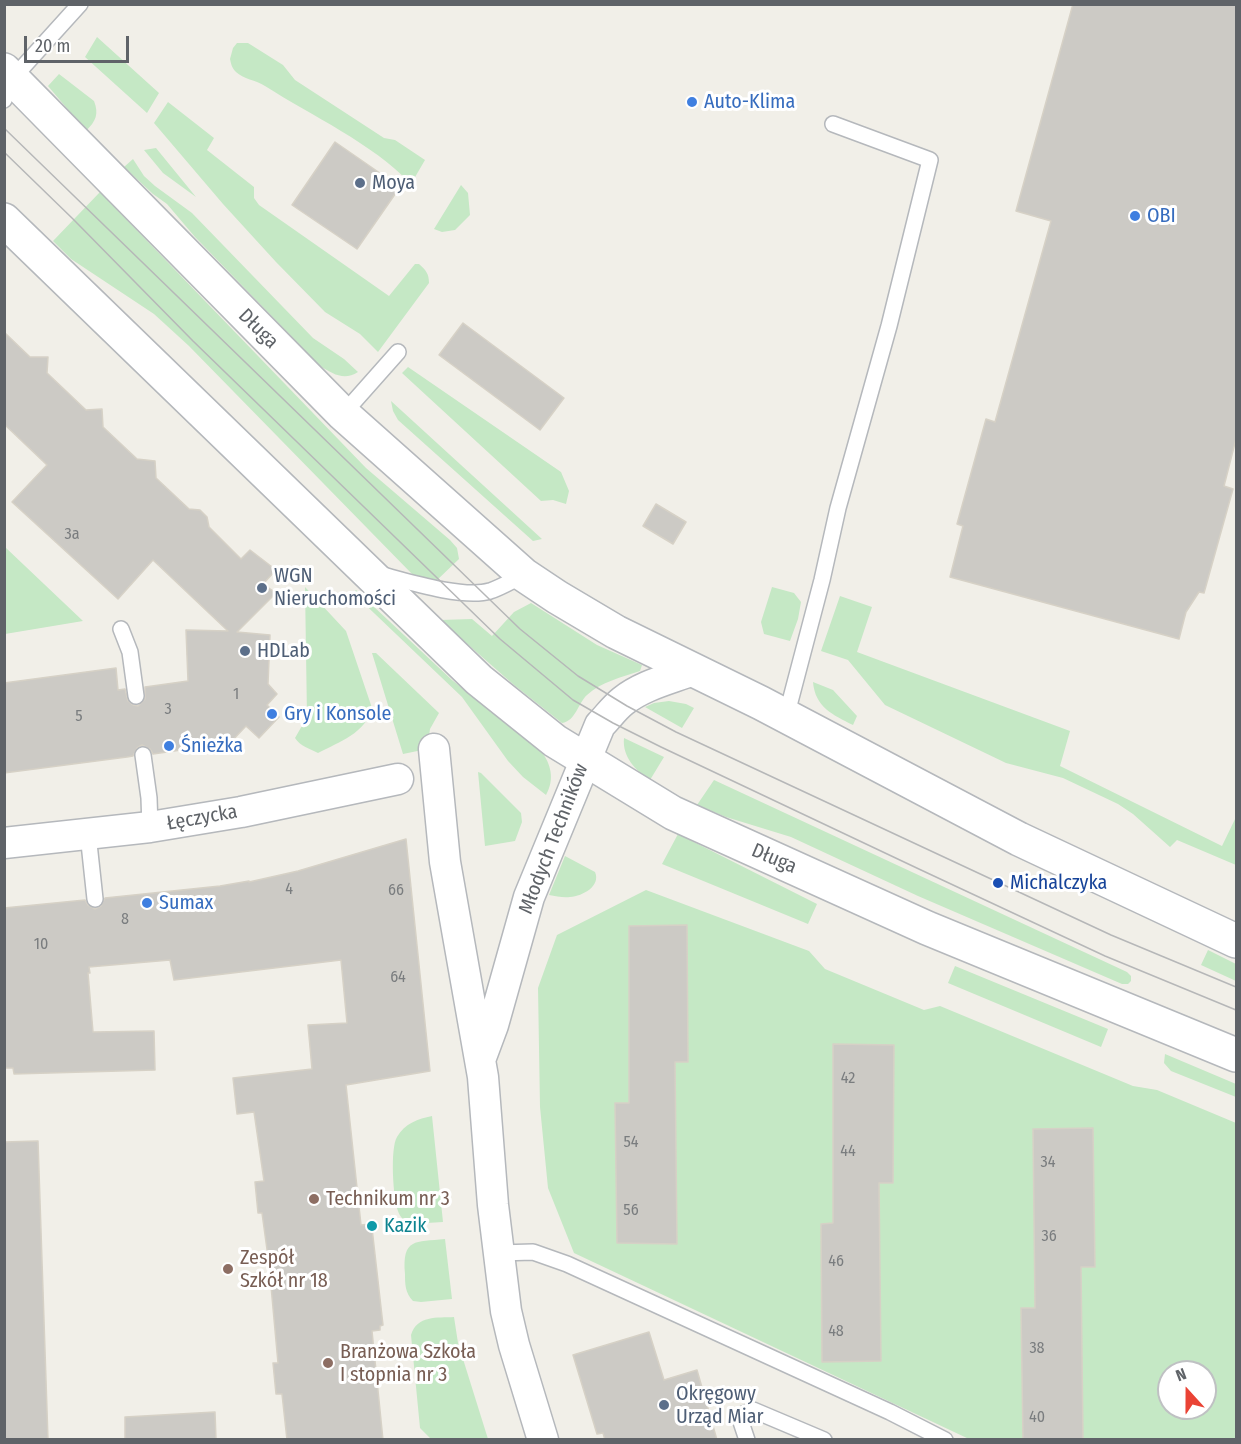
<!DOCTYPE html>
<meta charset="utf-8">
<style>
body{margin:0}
#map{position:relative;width:1241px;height:1444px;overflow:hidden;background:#f1efe8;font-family:"Fira Sans Condensed",sans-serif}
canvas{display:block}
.frame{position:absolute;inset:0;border:6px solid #5f6368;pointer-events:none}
.north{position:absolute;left:1157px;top:1360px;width:60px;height:60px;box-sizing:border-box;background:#fff;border:2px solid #bfc1c3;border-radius:50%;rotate:339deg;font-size:16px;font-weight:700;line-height:24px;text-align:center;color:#5f6368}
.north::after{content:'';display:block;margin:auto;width:21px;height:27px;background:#ea4335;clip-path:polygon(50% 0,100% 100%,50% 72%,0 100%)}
.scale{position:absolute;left:24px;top:36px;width:105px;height:27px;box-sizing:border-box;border:3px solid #5f6368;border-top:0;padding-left:8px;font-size:18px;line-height:21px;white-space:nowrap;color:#5f6368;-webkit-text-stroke:4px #fff;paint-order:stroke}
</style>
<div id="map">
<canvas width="1241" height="1444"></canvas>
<div class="frame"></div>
<div class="north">N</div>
<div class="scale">20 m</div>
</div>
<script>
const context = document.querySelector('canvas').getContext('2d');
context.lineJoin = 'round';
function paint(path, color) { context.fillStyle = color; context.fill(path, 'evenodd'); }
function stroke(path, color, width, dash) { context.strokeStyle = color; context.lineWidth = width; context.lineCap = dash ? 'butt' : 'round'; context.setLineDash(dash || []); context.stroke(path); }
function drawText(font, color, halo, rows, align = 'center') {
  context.font = font + ' "Fira Sans Condensed",sans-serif'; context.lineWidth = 6; context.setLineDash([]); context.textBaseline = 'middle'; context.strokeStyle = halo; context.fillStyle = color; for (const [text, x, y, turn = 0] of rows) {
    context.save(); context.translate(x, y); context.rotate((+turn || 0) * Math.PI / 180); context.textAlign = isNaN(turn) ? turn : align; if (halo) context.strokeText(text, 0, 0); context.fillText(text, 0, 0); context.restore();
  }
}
paint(new Path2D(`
 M97,37L159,93L147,113L85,57Z
 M237,43H248L283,65L295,80L384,138L395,140L425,160L411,184C372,143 312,116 265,86C256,80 243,79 236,72C232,68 231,64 230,59L233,48Z
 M59,74L94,101C99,114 96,121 86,131L48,86Z
 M168,102L214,138L207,150L254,187V198L259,205L389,296L415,264H419C426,270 429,274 429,283L378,352L360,334L325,312L276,262L223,204L154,123Z
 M156,148L196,197L163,173L144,150Z
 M133,159L144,176L155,186L192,213L313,338L344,359L358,372C344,381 333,374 320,366L195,237L167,204L153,194L124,167Z
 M461,185L468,193L470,215L455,230L442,232L434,229Z
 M100,192L366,468L450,540L457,548L459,559L435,582L427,583L413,575L189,346L154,314L71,259L53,241Z
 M408,367L561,472L569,491L566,504L553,500L541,501L402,373Z
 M391,401L542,539L533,541L398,420L393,411Z
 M5,547L83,621L5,634Z
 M305,587L346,631L372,708C366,733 339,742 318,753C310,749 300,746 295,738L307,717Z
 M772,587L794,593L801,602L798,619L790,641L764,634L761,622Z
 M356,590L452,680L541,751C551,764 555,779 546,795L523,777L508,761L462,697L353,593Z
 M840,596L872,607L857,652L1070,731L1060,766L1222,846L1236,817V865L1177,840L1170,847L1133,814L1118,804L1063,778L1006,763L885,705L848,660L821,651Z
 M531,603L597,645L642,665L640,671C622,677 601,682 587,695C578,703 576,721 562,723L514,685L440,620L472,619L492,636L514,612Z
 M372,653H376L439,713L430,729L427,749L403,754Z
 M813,682L833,690L857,716L853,725C833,715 815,707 813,682Z
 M669,701L686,704L694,708L682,728L645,707L654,703Z
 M624,738L664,757L650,780C636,771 622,757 624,738Z
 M478,772L481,773L521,813L522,822L515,841L485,846Z
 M714,780L1127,972L1131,976V981L1128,984H1122L918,896L791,837L726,817L697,805Z
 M678,834L817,904L808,924L662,864Z
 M565,856L595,872C601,886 583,896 570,897C563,898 556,896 549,895Z
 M646,890L809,951L825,969L924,1010L940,1006L1133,1086L1157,1090L1236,1123V1439H969L574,1253L548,1188L540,1107L538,988L557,935ZM1169,1372H1205V1408H1169Z
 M1208,950L1236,964V981L1201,965Z
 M955,966L1108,1029L1101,1047L948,983Z
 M1165,1054L1236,1084V1097L1171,1071L1164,1063Z
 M432,1116L443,1222L410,1224C404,1221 400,1217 398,1211C393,1199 390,1148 397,1137C405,1123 418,1119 432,1116Z
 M445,1239L452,1299L421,1302L413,1301C405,1293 405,1284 405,1274C402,1238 415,1242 445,1239Z
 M454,1317L458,1343L488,1439H431L420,1428L411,1335C417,1315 437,1318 454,1317Z`), '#c5e8c5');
const building = new Path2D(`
 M1073,4H1236V439L1224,486L1233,489L1204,593L1199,592L1186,612L1179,639L950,577L963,526L957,524L986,419L995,422L1051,221L1016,211Z
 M335,142L400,187L357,249L292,205Z
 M463,323L564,398L540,430L439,355Z
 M4,332L30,357H48L47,373L86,410L102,409L103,427L137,459L155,461L156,478L189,509L200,510L207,517L209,527L241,559L250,550L276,570L263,584L276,593L237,632L270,635L268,684L277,694L267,705L279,717L259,738L246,726L230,743L153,754L150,749L142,745L137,748L133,756L127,757L4,773V683L116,668L118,690L125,689L128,701L133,705L138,706L145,699V687L188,681L186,630L228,631L153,560L118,599L12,502L47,465L4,424Z
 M656,504L686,522L673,544L643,526Z
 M406,839L430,1071L346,1085L361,1225L371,1224L372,1228L383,1325L380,1326V1330L372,1331L383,1440H287L282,1394H276L273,1363H278L269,1264L262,1213H258L255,1182L264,1181L254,1112L237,1114L233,1078L312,1069L308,1025L347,1023L341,960L174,980L170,960L89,967L90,973H88L93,1032L154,1031L155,1070L14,1074L13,1068H4V908L85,900L88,905L95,909L101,906L105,898L220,886L249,881V882L298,871Z
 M687,925L688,1062H675L677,1244L617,1243L615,1103H629V926Z
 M833,1044L894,1045L893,1183H879L881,1361L822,1362L821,1224L833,1223Z
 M1093,1128L1095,1267H1081L1083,1440H1023L1021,1308H1035L1033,1129Z
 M38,1141L48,1440H4V1142Z
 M649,1332L664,1380L697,1370L717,1440H605L603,1433L597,1434L573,1355Z
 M215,1412L216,1440H125V1417Z`);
paint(building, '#cccac5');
stroke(building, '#d6d1c6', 1.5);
const service = new Path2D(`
 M4,100L13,78L80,4
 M343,414L398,352
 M379,574C406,581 463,599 490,591C502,587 513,580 524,575
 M121,629L130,652L136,696
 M786,717L822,580L838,508L889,326L930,160L833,124
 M143,755L149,798L150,827
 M88,834L95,899
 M499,1253L533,1252L567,1264L890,1412L945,1440
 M747,1440L739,1416L753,1410L824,1440`);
const minor = new Path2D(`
 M434,749L445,862L483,1077L493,1205L506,1311L514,1345L543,1440
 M4,843L150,827L241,812L398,779
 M480,1060L493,1025L529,897L600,725C608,717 614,708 623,701C643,685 670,679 693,670`);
const tertiary = new Path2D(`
 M4,70L343,414L524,575L557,597L616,632L761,703L1019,839L1236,941
 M4,220L479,680L555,741L673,813L927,928L1236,1055`);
stroke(service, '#b5b8bc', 18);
stroke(minor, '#b5b8bc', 33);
stroke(tertiary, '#b5b8bc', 36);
stroke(service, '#fff', 15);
stroke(minor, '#fff', 30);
stroke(tertiary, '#fff', 33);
stroke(new Path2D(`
 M4,128L520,629L578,676L627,706L676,732L1111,935L1236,987
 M4,152L73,219L193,341L500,639L573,700L613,723L661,747L921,870L1105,956L1236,1010`), '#b6b7b8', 1.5);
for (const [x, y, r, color] of [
 [692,102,6,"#3f7fe0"],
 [360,183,6,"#5c6f8a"],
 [1135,216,6,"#3f7fe0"],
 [262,588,6,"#5c6f8a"],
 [245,651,6,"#5c6f8a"],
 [272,714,6,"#3f7fe0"],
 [169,746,6,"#3f7fe0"],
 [998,883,6,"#1a4fb4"],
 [147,903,6,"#3f7fe0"],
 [314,1199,6,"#8d6e63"],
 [372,1226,6,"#0f9aa8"],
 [228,1269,6,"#8d6e63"],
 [328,1363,6,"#8d6e63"],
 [664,1405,6,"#5c6f8a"]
]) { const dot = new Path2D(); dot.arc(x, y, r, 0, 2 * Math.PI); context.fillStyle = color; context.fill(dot); stroke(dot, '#fff', 2); }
drawText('16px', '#7a7d7f', null, [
 ["3a",72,535],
 ["1",236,695],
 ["3",168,710],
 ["5",79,717],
 ["4",289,890],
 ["66",396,891],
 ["8",125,920],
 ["10",41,945],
 ["64",398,978],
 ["42",848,1079],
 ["54",631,1143],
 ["44",848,1152],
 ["34",1048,1163],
 ["56",631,1211],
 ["36",1049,1237],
 ["46",836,1262],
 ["48",836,1332],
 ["38",1037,1349],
 ["40",1037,1418]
]);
drawText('20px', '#366cbe', '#fff', [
 ["Auto-Klima",704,102],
 ["OBI",1147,216],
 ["Gry i Konsole",284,714],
 ["Śnieżka",181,746],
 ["Sumax",159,903]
], 'left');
drawText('20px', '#4e5e75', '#fff', [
 ["Moya",372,183],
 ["WGN",274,576],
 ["Nieruchomości",274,599],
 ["HDLab",257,651],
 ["Okręgowy",676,1394],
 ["Urząd Miar",676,1417]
], 'left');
drawText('20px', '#5f6368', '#fff', [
 ["Długa",258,329,45],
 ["Łęczycka",202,818,-10],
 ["Młodych Techników",554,839,-69],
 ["Długa",774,859,23]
]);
drawText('20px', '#164399', '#fff', [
 ["Michalczyka",1010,883]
], 'left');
drawText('20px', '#785e54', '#fff', [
 ["Technikum nr 3",326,1199],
 ["Zespół",240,1258],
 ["Szkół nr 18",240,1281],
 ["Branżowa Szkoła",340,1352],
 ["I stopnia nr 3",340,1375]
], 'left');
drawText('20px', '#0d838f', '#fff', [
 ["Kazik",384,1226]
], 'left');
</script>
